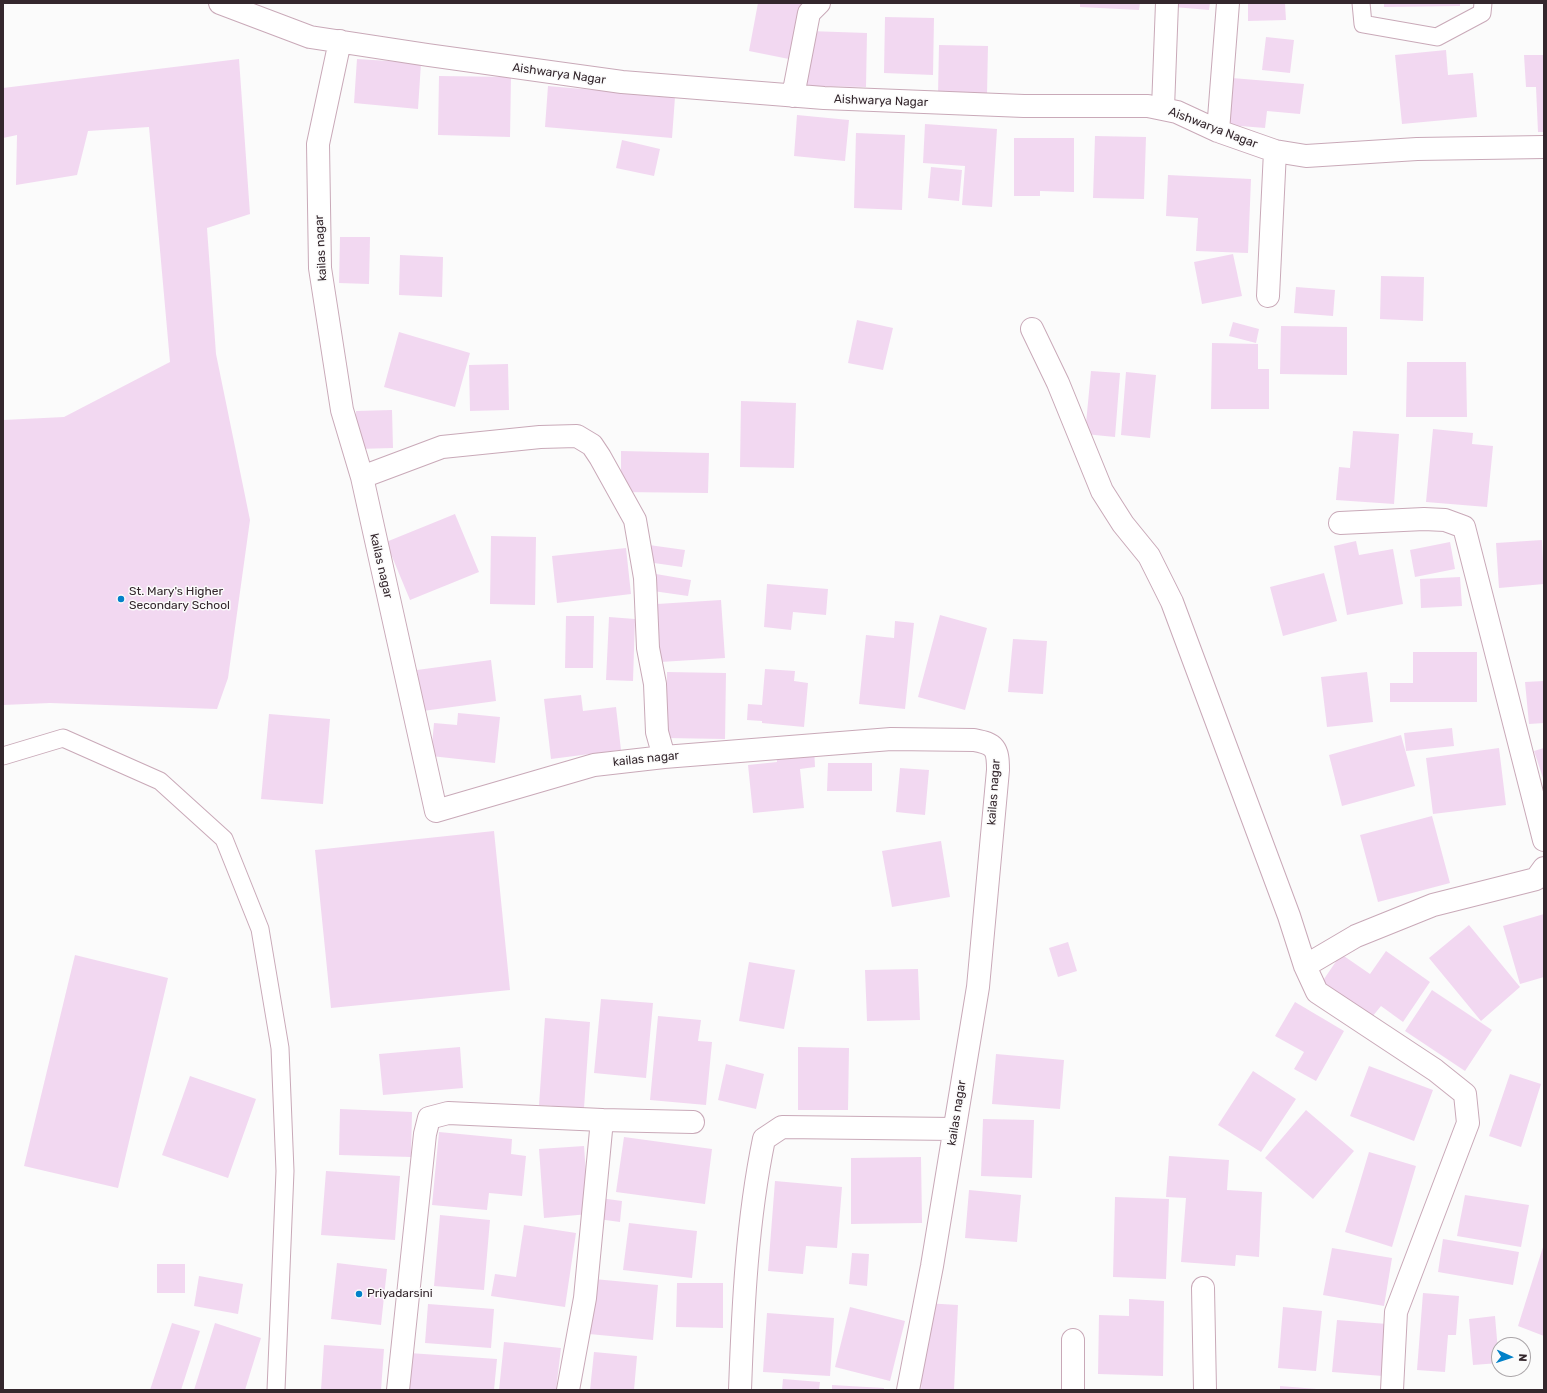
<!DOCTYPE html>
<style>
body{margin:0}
#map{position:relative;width:1547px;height:1393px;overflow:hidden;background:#fbfbfb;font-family:Rubik,sans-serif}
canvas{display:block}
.frame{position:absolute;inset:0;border:4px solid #34272d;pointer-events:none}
.north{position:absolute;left:1491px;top:1337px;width:40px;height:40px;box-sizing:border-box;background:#fbfbfb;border:1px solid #aba6a9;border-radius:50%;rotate:93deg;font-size:11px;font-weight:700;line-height:16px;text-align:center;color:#34272d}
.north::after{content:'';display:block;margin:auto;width:14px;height:18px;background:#0181c9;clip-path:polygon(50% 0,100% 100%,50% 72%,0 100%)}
</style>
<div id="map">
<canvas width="1547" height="1393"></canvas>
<div class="frame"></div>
<div class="north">N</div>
</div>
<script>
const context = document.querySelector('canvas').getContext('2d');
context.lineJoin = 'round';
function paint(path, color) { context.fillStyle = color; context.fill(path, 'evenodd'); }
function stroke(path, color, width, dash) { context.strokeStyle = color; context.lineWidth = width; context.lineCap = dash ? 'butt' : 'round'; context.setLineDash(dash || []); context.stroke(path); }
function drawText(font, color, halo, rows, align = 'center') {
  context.font = font + ' Rubik,sans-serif'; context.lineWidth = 3; context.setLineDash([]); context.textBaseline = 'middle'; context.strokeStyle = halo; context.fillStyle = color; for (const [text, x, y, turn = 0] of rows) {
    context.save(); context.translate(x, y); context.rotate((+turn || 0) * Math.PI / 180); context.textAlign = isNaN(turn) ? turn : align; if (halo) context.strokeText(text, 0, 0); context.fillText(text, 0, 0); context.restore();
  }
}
paint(new Path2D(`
 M758,3H805L794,60L749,51Z
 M1080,3H1140L1139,10L1080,7Z
 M1174,3H1210L1209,10L1174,7Z
 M1248,3H1285L1286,20L1248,21Z
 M1384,3H1460V6L1384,7Z
 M885,17L934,18L933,75L884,73Z
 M809,31L867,33L866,87L807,86Z
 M1266,37L1294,40L1290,73L1262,70Z
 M939,45L988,46L987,95L938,94Z
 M1446,50L1448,75L1473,73L1477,117L1402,124L1395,55Z
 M1524,55H1544V132H1538L1536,87H1526Z
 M239,59L250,214L207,228L216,354L250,520L228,678L217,709L50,703L3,705V420L64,417L170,362L149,127L88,131L77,175L16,185L17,135L3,138V88Z
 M357,59L421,63L418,109L354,103Z
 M439,76L511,77L510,137L438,135Z
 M1232,78L1304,84L1300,114L1267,111L1265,128L1228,125Z
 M548,86L675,97L672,138L545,127Z
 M797,115L849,120L845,161L794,156Z
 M925,124L997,129L992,207L962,205L965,166L923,163Z
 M856,133L905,135L902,210L854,208Z
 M1095,136L1146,137L1144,199L1093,198Z
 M1014,138H1074V192L1040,191V196H1014Z
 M622,140L660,149L654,176L616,168Z
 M931,167L962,170L959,201L928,198Z
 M1168,175L1251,179L1248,253L1196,251L1198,218L1166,216Z
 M340,237H370L369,284L339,283Z
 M1233,254L1242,296L1202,304L1194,262Z
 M400,255L443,257L442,297L399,295Z
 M1381,276L1424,277L1423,321L1380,319Z
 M1296,287L1335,290L1333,316L1294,313Z
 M857,320L893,328L883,370L848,363Z
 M1233,322L1259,329L1256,343L1229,336Z
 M1281,326L1347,327V375L1280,374Z
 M399,332L470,353L455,407L384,387Z
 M1212,343L1258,344V369H1269V409H1211Z
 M1407,362H1466L1467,417H1406Z
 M508,364L509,410L470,411L469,365Z
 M1091,371L1120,373L1115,437L1085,434Z
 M1126,372L1156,375L1150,438L1121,435Z
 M741,401L796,403L794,468L740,467Z
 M392,410L393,448L357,449L356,411Z
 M1433,429L1473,433L1472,444L1493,446L1487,507L1426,502Z
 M1353,431L1399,434L1394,504L1336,500L1339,467L1350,468Z
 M621,451L709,453L708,493L621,492Z
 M455,514L479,572L410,600L386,542Z
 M491,536L536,537L535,605L490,604Z
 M1542,540L1544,584L1499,588L1496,543Z
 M1356,541L1359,555L1393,549L1403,604L1347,615L1334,546Z
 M1450,542L1455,569L1415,577L1410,550Z
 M649,545L685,550L682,567L647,562Z
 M626,548L631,594L557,603L552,556Z
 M1324,573L1337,621L1283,636L1270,587Z
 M656,574L691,580L688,596L653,591Z
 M1460,577L1462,606L1421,608L1420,579Z
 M767,584L828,589L826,615L793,612L791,630L764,627Z
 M721,600L725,658L660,662L657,604Z
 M940,615L987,628L965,710L918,697Z
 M566,616H594L593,668H565Z
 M609,617L635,619L633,681L606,680Z
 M895,621L914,623L905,709L859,704L866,635L894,638Z
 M1013,639L1047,641L1043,694L1008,692Z
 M1413,652H1477V702H1390V683H1413Z
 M491,660L496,701L423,711L417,670Z
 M765,669L795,671L794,681L808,683L804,727L762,723V721L747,720L748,704L762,705Z
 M667,672L726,673L725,739L666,738Z
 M1367,672L1373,722L1327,727L1321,677Z
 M1544,681V723L1529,724L1525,682Z
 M581,695L583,711L616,707L621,750L551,759L544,699Z
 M458,713L500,717L495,763L431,756L434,723L457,725Z
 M269,714L330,719L323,804L261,799Z
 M1452,728L1454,746L1406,751L1404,733Z
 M1401,735L1415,786L1342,806L1329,755Z
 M814,747L815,767L800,769L804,808L753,813L748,765L777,762L776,750Z
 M1499,748L1506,805L1433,814L1426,758Z
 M1544,748V781L1534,751Z
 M828,763H872V791H827Z
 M900,768L929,770L925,815L896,812Z
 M1432,816L1450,883L1378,902L1360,835Z
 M494,831L510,990L331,1008L315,850Z
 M941,841L950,897L892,907L882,851Z
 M1544,914V977L1520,984L1503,926Z
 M1469,925L1520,987L1481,1021L1429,958Z
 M1068,942L1077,971L1058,977L1049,948Z
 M1386,951L1430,982L1403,1022L1381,1006L1372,1017L1322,982L1341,954L1370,974Z
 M75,955L168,978L118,1188L24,1166Z
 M749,962L795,970L784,1029L739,1021Z
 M918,969L920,1020L867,1021L865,970Z
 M1432,990L1492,1030L1465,1071L1405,1031Z
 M601,999L653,1003L646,1078L594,1073Z
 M1295,1002L1344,1031L1316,1081L1294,1069L1304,1052L1275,1036Z
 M658,1016L701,1020L698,1041L712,1042L706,1105L650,1100Z
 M545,1018L590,1022L584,1108L539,1105Z
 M460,1047L463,1088L383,1095L379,1054Z
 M798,1047L849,1048L848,1110H798Z
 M996,1054L1064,1060L1060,1109L992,1104Z
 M726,1064L764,1074L756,1109L718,1100Z
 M1369,1066L1433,1090L1414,1141L1350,1116Z
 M1253,1071L1296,1099L1261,1152L1218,1125Z
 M1510,1074L1541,1084L1521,1147L1489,1136Z
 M190,1076L256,1099L228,1178L162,1155Z
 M340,1109L412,1112L411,1157L339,1155Z
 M1306,1110L1354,1151L1313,1199L1265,1158Z
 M983,1119L1034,1120L1032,1178L981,1176Z
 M439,1132L512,1139L511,1154L526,1156L522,1196L489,1193L487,1210L432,1205Z
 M624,1137L712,1149L705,1204L616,1192Z
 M584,1146L589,1214L544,1218L539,1149Z
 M1369,1152L1416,1166L1392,1247L1345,1232Z
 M1169,1156L1229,1160L1227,1190L1262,1192L1259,1257L1236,1255L1235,1266L1181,1262L1186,1198L1166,1197Z
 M921,1157L922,1223L851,1224V1158Z
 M326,1171L400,1176L395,1240L321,1235Z
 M775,1181L842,1187L837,1248L806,1246L803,1274L768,1271Z
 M969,1190L1021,1195L1017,1242L965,1238Z
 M1465,1195L1529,1205L1521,1247L1457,1236Z
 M1115,1197L1169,1199L1166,1279L1113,1277Z
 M600,1198L622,1201L620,1222L598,1219Z
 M440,1215L490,1220L484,1290L434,1286Z
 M629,1223L697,1231L692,1278L623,1270Z
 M524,1225L576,1233L565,1307L491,1296L495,1274L516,1277Z
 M1443,1239L1519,1252L1513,1285L1438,1272Z
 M1544,1244V1336L1518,1326Z
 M1332,1248L1392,1258L1384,1306L1323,1295Z
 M852,1253L869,1254L867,1286L849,1284Z
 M337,1263L387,1269L381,1325L331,1319Z
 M157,1264H185V1293H157Z
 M199,1276L243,1284L238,1314L194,1306Z
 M594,1279L658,1285L653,1340L589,1334Z
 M677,1283H723V1328L676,1327Z
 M1423,1293L1459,1296L1456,1335H1448L1445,1372L1417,1370Z
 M1129,1299L1164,1301L1163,1376L1098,1374L1099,1315L1129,1316Z
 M925,1303L958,1305L954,1390H921Z
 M428,1304L494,1309L491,1348L425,1343Z
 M850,1307L905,1321L890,1381L835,1367Z
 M1283,1307L1322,1311L1316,1371L1278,1368Z
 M767,1313L834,1318L830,1376L763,1372Z
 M1495,1316L1499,1363L1473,1365L1469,1319Z
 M1337,1320L1387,1324L1383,1376L1332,1372Z
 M172,1323L200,1331L181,1390H150Z
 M215,1323L261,1338L245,1390H194Z
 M504,1342L561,1348L556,1390H499Z
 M324,1345L384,1349L381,1390H321Z
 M594,1352L637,1356L634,1390H590Z
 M409,1353L497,1359L494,1390H407Z
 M783,1379L820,1382L819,1390H782Z
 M832,1385L884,1388V1390H832Z
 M1280,1386L1317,1389V1390H1280Z`), '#f2d8f1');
const lane = new Path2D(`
 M1361,3L1363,24L1437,37L1482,13L1483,3
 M3,756L63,738L160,781L224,839L260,929L280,1048L285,1171L276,1390`);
const street = new Path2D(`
 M220,3L310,37L428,55L622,82L824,98L1024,106H1148L1177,112L1218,131L1275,151L1306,156L1417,149L1544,147
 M340,41L318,144L320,268L342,410L362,477L436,811L594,765L664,757L891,739L974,740C995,744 998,748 998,770L978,987L932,1266L908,1390
 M793,96L809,13L819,3
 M1163,108L1167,3
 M1218,131L1228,3
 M1268,296L1275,151
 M1032,329L1058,383L1102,491L1123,524L1149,556L1172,602L1289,916L1305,966L1317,992L1435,1070L1465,1094L1468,1123L1396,1312L1392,1390
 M362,477L442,447L540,437L577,436L592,445L600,457L635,520L645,578L648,648L655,684L657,732L664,757
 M1340,523L1424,519L1445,520L1464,527L1544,840
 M1305,966L1356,936L1433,905L1536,879L1544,868
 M1203,1288L1205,1390
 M398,1390L425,1134L429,1118L448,1113L602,1120L693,1122
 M568,1390L585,1298L602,1120
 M740,1390C743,1306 747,1221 764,1139L782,1127L954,1129
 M1073,1390V1340`);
stroke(lane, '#c9a9b8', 19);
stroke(street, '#c9a9b8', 24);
stroke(lane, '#fff', 17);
stroke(street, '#fff', 22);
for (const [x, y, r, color] of [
 [121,599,4,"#0181c9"],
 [359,1294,4,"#0181c9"]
]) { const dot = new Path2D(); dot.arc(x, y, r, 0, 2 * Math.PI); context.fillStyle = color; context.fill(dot); stroke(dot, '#fbfbfb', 1.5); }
drawText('12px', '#34272d', '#fbfbfb', [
 ["Aishwarya Nagar",559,74,8],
 ["Aishwarya Nagar",881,101,2],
 ["Aishwarya Nagar",1213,128,21],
 ["kailas nagar",321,248,-93],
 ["kailas nagar",381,566,77],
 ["kailas nagar",646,759,-6],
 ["kailas nagar",994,792,-86],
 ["kailas nagar",957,1113,-81]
]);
drawText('12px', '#34272d', '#fbfbfb', [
 ["St. Mary's Higher",129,592],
 ["Secondary School",129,606],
 ["Priyadarsini",367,1294]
], 'left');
</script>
